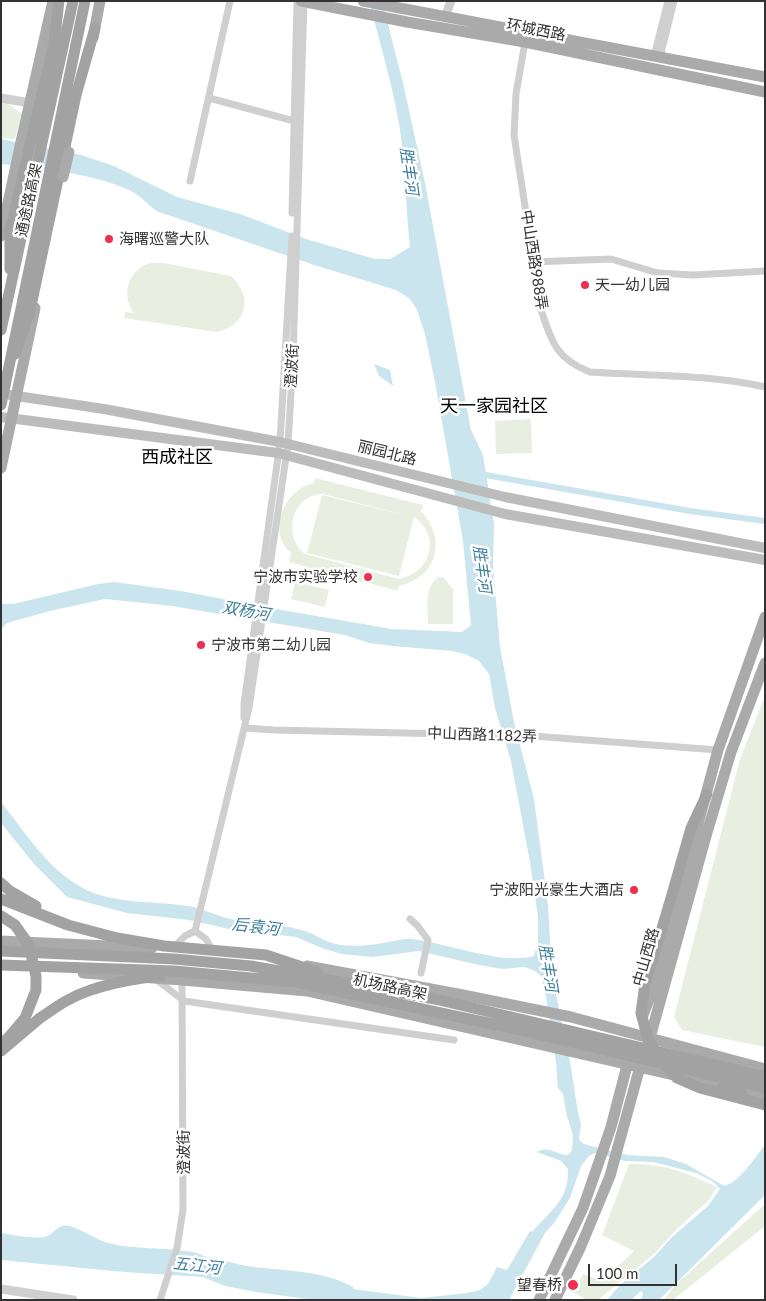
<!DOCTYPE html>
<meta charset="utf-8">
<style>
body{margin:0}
#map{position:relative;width:766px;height:1301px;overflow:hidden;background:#fff;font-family:Lato,sans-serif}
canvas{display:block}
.frame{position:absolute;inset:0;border:2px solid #323232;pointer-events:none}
.scale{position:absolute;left:588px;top:1264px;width:89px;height:22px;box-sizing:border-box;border:2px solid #323232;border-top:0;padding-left:6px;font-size:15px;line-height:18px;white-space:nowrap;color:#323232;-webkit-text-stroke:4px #fff;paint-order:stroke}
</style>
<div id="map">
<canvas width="766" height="1301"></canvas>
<div class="frame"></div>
<div class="scale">100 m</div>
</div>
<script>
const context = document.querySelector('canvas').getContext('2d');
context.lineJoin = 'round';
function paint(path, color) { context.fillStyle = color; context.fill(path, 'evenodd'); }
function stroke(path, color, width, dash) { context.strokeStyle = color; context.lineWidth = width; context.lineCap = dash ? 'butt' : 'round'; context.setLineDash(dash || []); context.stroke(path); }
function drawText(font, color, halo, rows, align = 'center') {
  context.font = font + ' Lato,"Noto Sans SC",sans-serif'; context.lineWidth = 5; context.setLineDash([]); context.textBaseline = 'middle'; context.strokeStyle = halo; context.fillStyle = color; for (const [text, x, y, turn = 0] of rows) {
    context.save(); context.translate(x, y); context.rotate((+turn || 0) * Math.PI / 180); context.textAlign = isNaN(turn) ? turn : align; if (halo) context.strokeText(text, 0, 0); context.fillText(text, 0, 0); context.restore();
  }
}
paint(new Path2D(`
 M1,101L6,102L22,114L15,139L1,138Z
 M151,263H164L231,276C253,296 248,325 217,332L124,318L125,312L134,313C120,295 129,268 151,263Z
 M531,419L532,453L496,454L495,421Z
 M315,478L423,505L421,511C447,539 438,577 399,586L398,591L289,562L291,553C266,532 285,488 314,483ZM323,494L413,517L322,495L307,553L399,576L414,517C442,536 431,573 399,579L305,554C287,541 288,509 308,498C313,495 318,494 323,494Z
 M439,577L444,578L452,588H453V624H428C428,607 424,586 439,577Z
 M295,582L329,590L325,607L291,599Z
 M765,696V1047L682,1030L674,1017L740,759Z
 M629,1164C665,1163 686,1173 717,1187L709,1200L679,1227L655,1253L598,1300H586L574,1292L583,1274L602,1281L634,1251L602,1235Z
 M765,1204V1226L673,1300H664L675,1285Z`), '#e9efe0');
paint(new Path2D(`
 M369,1H382L403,83L425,183L471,430L483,455L494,524L493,567L500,647L514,722L534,799L548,905L552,975L570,1061L578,1113L581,1124L579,1139L582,1143L587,1145L628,1155L664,1157L686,1164L724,1186C739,1183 755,1157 765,1145V1195L659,1300H641L643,1293L641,1291L631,1300H607L621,1284L654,1257L673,1236L708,1206L720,1189L712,1181L696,1173L673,1167L653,1162L625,1161L595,1153L589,1156L581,1166L570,1198L554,1223L545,1233L509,1300H314L256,1292L225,1286L203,1277L124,1272L1,1260V1233C13,1235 36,1240 47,1236C56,1232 58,1223 70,1226C83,1230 95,1239 108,1243C135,1250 165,1247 192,1252C200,1253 205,1258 214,1258C230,1262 246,1267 263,1268C293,1271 327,1272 353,1287V1289L421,1298L467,1293L480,1290L488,1284L497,1267L507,1270L530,1231L532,1232C551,1210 569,1200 568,1169L561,1161L537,1152C548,1145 557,1155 568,1155L572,1150L573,1135L567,1116L563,1094L558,1088L556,1062L546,997L541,976L535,971L525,967L502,969L479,965L419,951L373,957L342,954L322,948L296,937L229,929L189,920L127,913L67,897L34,864L1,823V802C25,832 47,868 81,887C110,904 155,901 188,906C205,909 218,917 235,920C256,924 278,924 298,929C313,932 323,942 340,945C357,947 373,945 389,942C396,941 405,938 412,939C448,943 499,965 534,956L538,941V917L530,862L511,761L495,708L489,674L479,661L465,654L452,651L393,646L369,643L345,635L172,606L105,599L50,611L7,623L2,628L1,632V604H13L98,584L114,582L181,591L276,609L392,629L462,632L471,625L463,541L435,382L425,334L417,310L410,299L396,290L314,265L171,216C166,214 158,213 154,209C145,202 140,195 129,190C89,172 44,170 1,164V139L81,155L114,166L177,197L240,214L306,239L375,259H390L410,247C406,213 406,178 402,144C396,95 381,48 369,1Z
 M374,364L390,370L393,386L379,376Z`), '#cbe5ef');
stroke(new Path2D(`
 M480,474L690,511L765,521`), '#cbe5ef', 6);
stroke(new Path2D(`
 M525,42L516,94L514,135L541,310C552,342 556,359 590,372C649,376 706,374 765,387
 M654,56L668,1
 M660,57L674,1
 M209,98L294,121
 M190,181L230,1
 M292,213L297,1
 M533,262L611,259L658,273L693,275L765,271
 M244,718V704L280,442L292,236
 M245,728L274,730L533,736L718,750
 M410,919L417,925L428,940L421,973
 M195,931L206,939L213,952
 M173,948L185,936L195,931L249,708L288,444L293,358L304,1
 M157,980L184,1001L454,1040
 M160,1300L177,1248L183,1210L182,980`), '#cfcfcf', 7);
stroke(new Path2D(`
 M445,17L451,1
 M1,98L30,103
 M1,1289L73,1300`), '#cfcfcf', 9);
stroke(new Path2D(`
 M10,395L104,409L280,442L505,497L765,548
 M1,417L278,453L505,514L765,560`), '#bcbcbc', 10);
stroke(new Path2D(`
 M301,1L407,22L525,42L765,92
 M363,1L765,77
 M93,38L100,1
 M1,236L21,142L53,1
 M1,468L35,308
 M1,941L152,948
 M307,966L463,995L571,1017L765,1069
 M83,973L182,980L307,991L765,1096
 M643,1015L653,990L718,750L765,617
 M648,1045L706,836L731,752L765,663
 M539,1300L583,1208L611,1127L629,1058
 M555,1300L581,1246L610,1176L641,1063`), '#aaa', 11);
stroke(new Path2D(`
 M10,269V231L54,43L59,1
 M1,330L73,1
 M15,354L29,315L76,95L95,28
 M669,905L691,828L707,794
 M1,1051L40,1018
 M722,1088L742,1094`), '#a2a2a2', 11);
stroke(new Path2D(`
 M63,177L69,152`), '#aaa', 11);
stroke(new Path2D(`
 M1,405L85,1
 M1,883L10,891L36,906
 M1,899L68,925L117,938L164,946L266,955L317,972
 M669,905L645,984L641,1013L648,1039L659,1058L677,1078L700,1088L765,1105
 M1,916L15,925L29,945L36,976V990L25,1018L8,1038L1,1044
 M1,951L174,959L251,966L435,999L765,1077
 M1,965L174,971L295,982L516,1029L765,1088
 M40,1018C50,1012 59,1004 70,999C93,986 135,978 161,976`), '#a2a2a2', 11);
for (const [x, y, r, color] of [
 [109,239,5,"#ef2e50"],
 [585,285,5,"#ef2e50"],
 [368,577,5,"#ef2e50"],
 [201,645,5,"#ef2e50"],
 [634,890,5,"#ef2e50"],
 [573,1285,6,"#ef2e50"]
]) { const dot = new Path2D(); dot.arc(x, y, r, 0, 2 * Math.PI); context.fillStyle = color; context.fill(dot); stroke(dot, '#fff', 2); }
drawText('15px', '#323232', '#fff', [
 ["环城西路",536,30,11],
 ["通途路高架",29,200,-78],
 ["中山西路988弄",534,260,81],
 ["澄波街",292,366,-87],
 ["丽园北路",387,453,14],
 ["中山西路1182弄",482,735,2],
 ["中山西路",646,957,-74],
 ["机场路高架",390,987,12],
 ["澄波街",184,1152,-90]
]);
drawText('15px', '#323232', '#fff', [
 ["海曙巡警大队",119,239],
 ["天一幼儿园",595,285],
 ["宁波市实验学校",358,577,"right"],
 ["宁波市第二幼儿园",211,645],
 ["宁波阳光豪生大酒店",624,890,"right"],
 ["望春桥",562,1285,"right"]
], 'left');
drawText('italic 16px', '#3a7e9a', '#fff', [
 ["胜丰河",409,171,82],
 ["胜丰河",482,569,82],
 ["双杨河",246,611,10],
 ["后袁河",256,927,7],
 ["胜丰河",548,968,81],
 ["五江河",197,1266,6]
]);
drawText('18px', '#000', '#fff', [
 ["天一家园社区",494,406],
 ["西成社区",177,457]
]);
</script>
